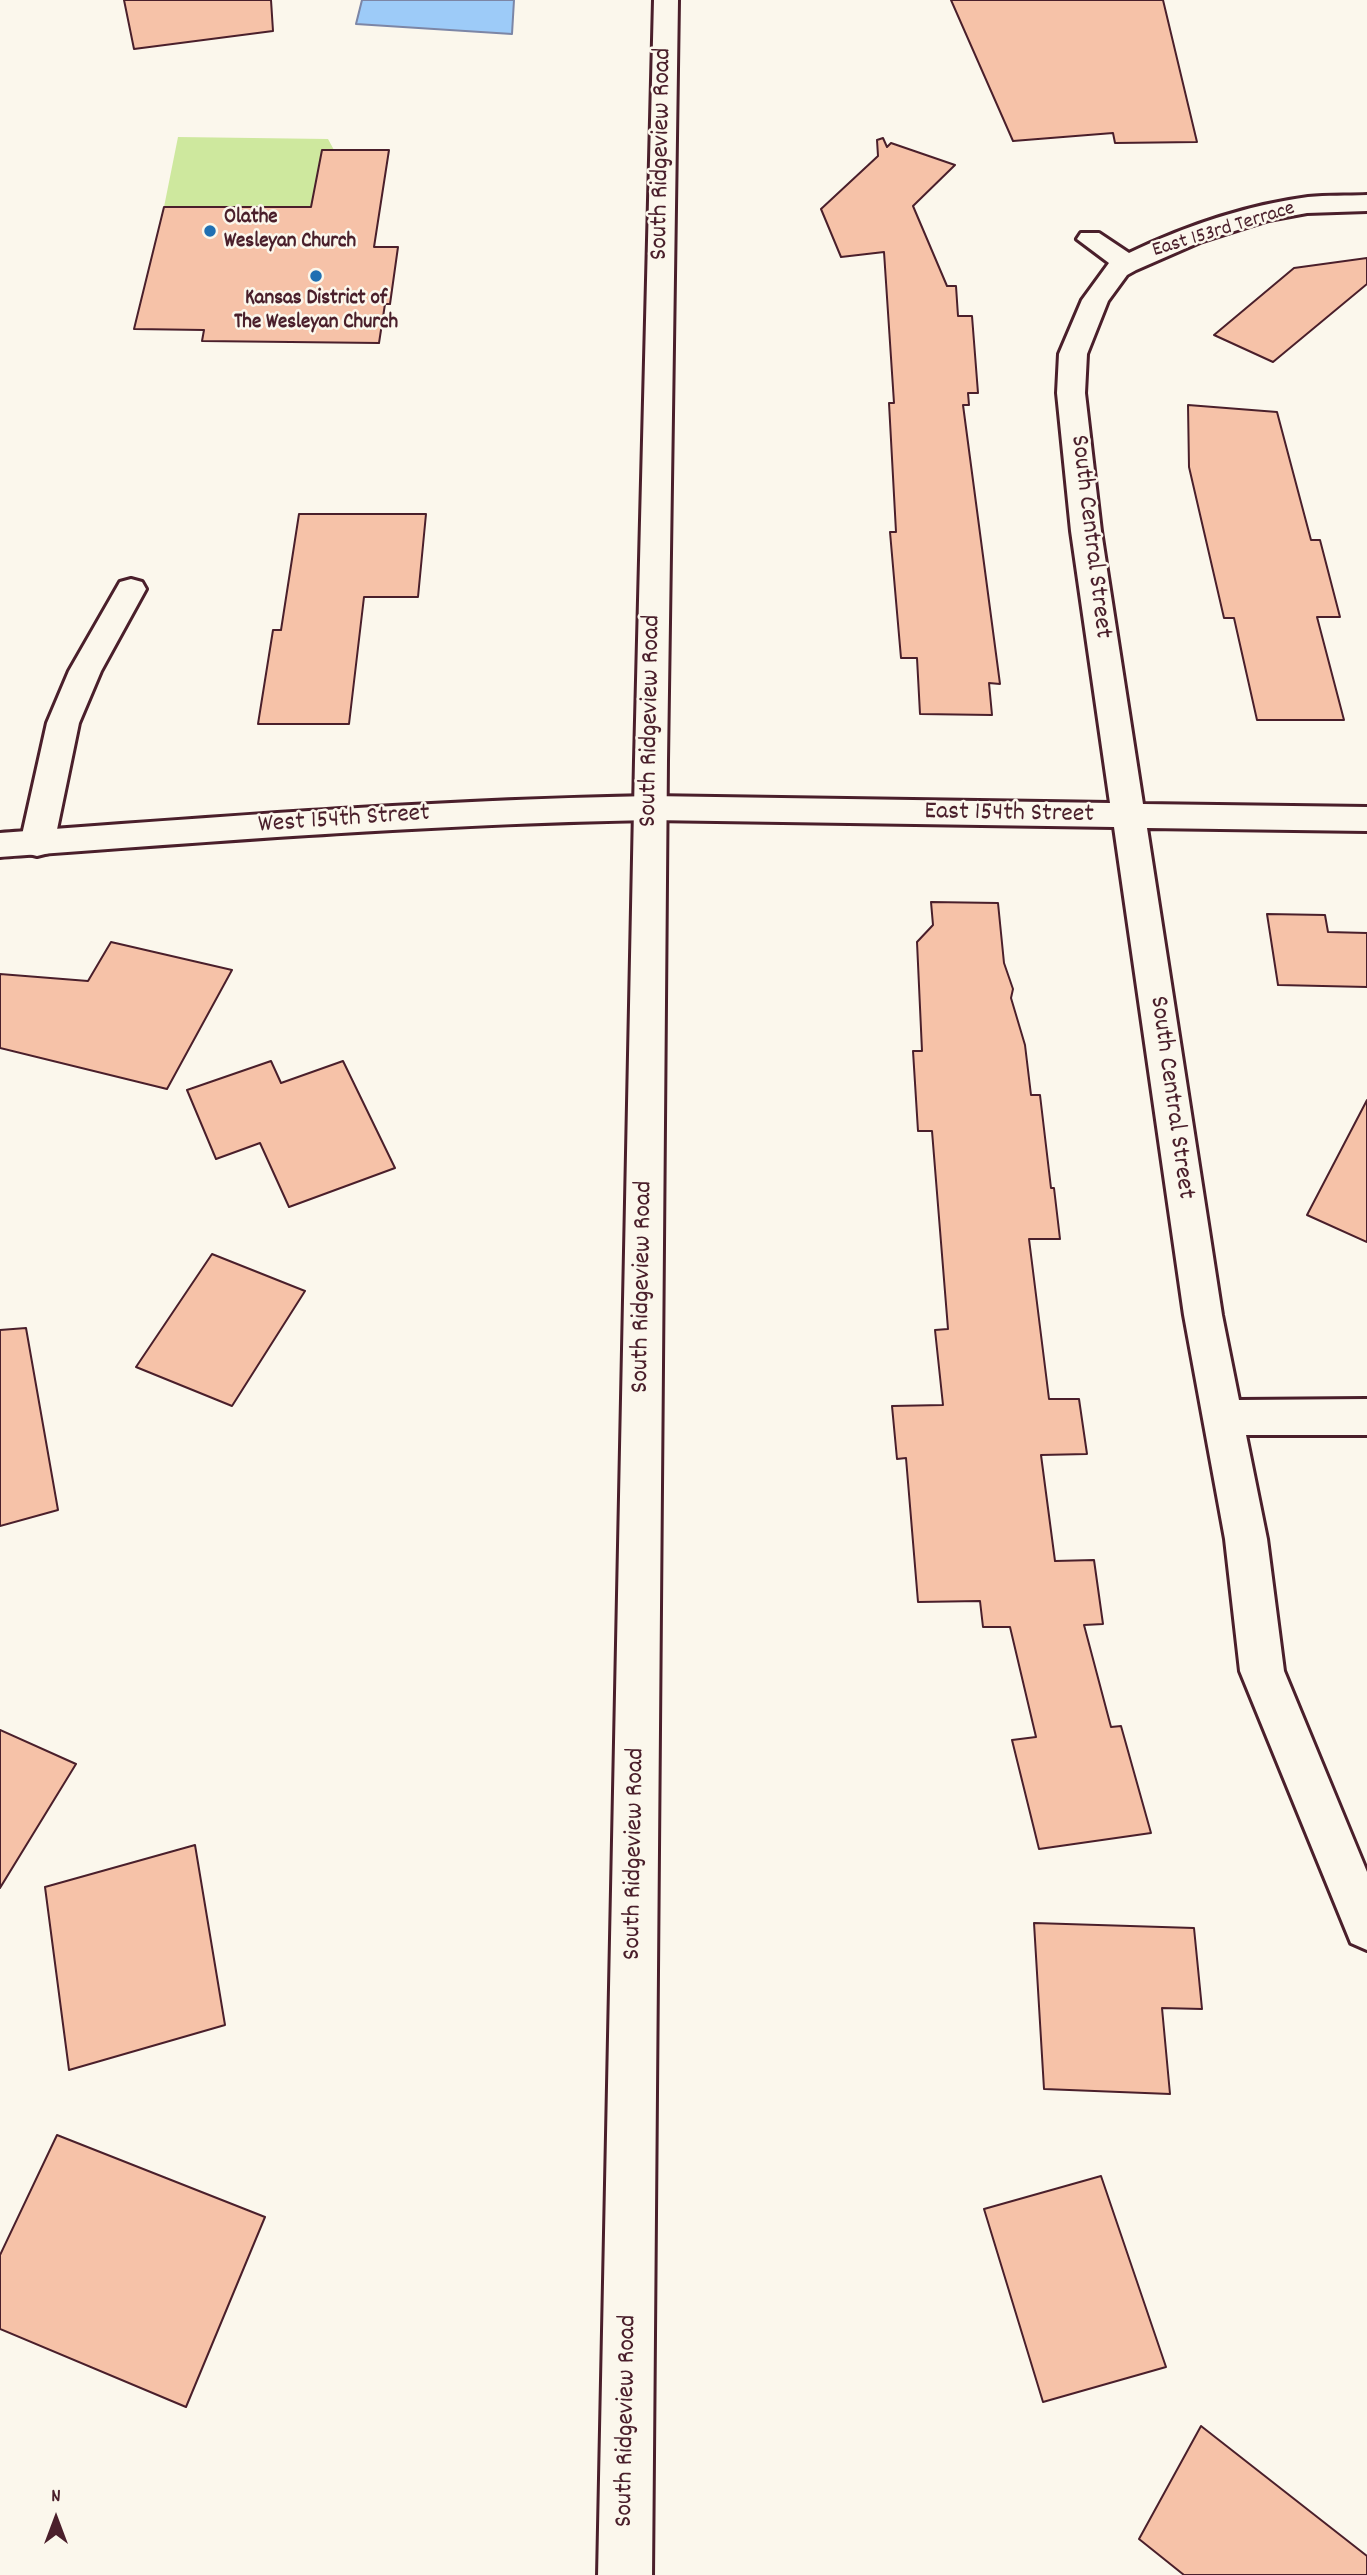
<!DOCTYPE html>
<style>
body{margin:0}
#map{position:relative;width:1367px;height:2575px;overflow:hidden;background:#fbf7ec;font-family:Dekko,sans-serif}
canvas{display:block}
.north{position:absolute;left:21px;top:2484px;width:70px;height:70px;-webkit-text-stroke:5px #fbf7ec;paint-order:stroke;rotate:0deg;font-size:19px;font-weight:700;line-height:28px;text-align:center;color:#4a1f2b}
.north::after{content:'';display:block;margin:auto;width:24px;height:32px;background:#4a1f2b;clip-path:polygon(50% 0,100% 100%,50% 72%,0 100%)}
</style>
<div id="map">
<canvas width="1367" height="2575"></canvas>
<div class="north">N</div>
</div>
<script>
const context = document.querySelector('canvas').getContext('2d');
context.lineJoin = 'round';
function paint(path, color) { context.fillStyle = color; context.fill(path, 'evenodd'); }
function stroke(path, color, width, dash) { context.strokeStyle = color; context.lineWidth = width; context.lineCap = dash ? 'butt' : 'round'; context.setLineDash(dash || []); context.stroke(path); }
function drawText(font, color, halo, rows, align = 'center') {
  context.font = font + ' Dekko,sans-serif'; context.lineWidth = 5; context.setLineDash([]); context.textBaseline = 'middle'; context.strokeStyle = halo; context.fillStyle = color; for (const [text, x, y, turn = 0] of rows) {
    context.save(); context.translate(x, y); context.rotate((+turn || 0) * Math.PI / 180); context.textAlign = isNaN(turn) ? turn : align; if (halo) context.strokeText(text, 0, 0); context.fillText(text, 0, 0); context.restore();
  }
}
paint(new Path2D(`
 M178,137L328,139L334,150H322L304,247L267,207H164Z`), '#cee89e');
const water = new Path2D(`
 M362,0H514L512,34L356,24Z`);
paint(water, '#9dcbf8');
stroke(water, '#7c86a6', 2);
const building = new Path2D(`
 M124,0H271L273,31L134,49Z
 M951,0H1163L1197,142L1115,143L1113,133L1013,141Z
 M883,138L887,147L891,143L955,165L913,206L947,286H956L958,316H972L978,393H968L969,405H963L1000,684L989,683L992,715L920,714L917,658H901L890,532H896L889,403H894L884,252L841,257L821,209L878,156L877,140Z
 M322,150H389L374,247H398L390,304H385L379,343L202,341L204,330L134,329L164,207H311Z
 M1367,258V284L1273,362L1214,335L1294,268Z
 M1188,405L1277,412L1311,540H1320L1340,617H1317L1344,720H1257L1234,618H1224L1189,467Z
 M299,514H426L418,597H364L349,724H258L273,630H281Z
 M931,902L998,903L1004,963L1013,989L1011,998L1025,1045L1031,1095H1040L1051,1188H1054L1060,1239H1029L1049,1399H1079L1087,1454L1041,1455L1055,1561L1094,1560L1103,1624L1084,1625L1111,1727L1121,1726L1151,1833L1039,1849L1012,1740L1036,1737L1010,1627H983L980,1601L918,1602L906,1458L897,1459L892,1406L943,1405L935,1330L948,1329L932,1131H918L913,1051H922L917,942L933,925Z
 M1267,914L1325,915L1328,932L1367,933V987L1278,985Z
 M111,942L232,970L167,1089L0,1048V974L88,981Z
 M271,1061L281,1083L343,1061L395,1168L289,1207L260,1143L216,1159L187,1090Z
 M1367,1100V1242L1307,1215Z
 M212,1254L305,1291L232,1406L136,1367Z
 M26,1328L58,1510L0,1526V1330Z
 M0,1730L76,1764L0,1888Z
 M195,1845L225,2025L69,2070L45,1887Z
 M1034,1923L1194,1928L1202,2009L1162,2008L1170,2094L1044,2089Z
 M57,2135L265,2217L186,2407L0,2329V2255Z
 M1101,2176L1166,2367L1043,2402L984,2209Z
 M1201,2426L1367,2556V2575H1184L1139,2539Z`);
paint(building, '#f6c2a8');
stroke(building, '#4a1f2b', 2);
const minor = new Path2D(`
 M1367,195V211L1307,213L1269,220L1200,242L1136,270L1127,275L1108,301L1087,354L1085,393L1101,531L1143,804L1367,807V831L1147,828L1222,1315L1239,1400L1367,1399V1435H1246L1267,1539L1284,1671L1367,1872V1950L1351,1943L1240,1671L1225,1539L1184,1315L1114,827L650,820L638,816L634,808L638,800L650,796L1110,803L1071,531L1057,393L1059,354L1082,300L1109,263L1077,239L1081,233H1099L1129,253C1183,227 1247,205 1308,197C1327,195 1347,196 1367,195Z
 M131,579L142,582L146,589L101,671L79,723L54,844L49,853L37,856L25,853L20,844L47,723L69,671L116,589L120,582Z`);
const tertiary = new Path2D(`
 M650,796L662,800L666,808L662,816L650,820C433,824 217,841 0,857V833C217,817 433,800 650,796Z`);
const secondary = new Path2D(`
 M654,0H678L667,760L652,2575H598L635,760Z`);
stroke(minor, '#4a1f2b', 6);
stroke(tertiary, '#4a1f2b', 6);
stroke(secondary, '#4a1f2b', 6);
paint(minor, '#fbf7ec');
paint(tertiary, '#fbf7ec');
paint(secondary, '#fbf7ec');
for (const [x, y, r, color] of [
 [210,231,7,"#1f6fb2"],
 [316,276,7,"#1f6fb2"]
]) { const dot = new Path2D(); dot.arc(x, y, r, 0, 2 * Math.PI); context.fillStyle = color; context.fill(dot); stroke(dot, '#fbf7ec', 2.5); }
drawText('bold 21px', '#4a1f2b', '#fbf7ec', [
 ["Olathe",224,219],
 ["Wesleyan Church",224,243],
 ["Kansas District of",316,300,"center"],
 ["The Wesleyan Church",316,324,"center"]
], 'left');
drawText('21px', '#4a1f2b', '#fbf7ec', [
 ["East 153rd Terrace",1224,231,-17]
]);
drawText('26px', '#4a1f2b', '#fbf7ec', [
 ["South Ridgeview Road",663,154,-89],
 ["South Central Street",1089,537,83],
 ["South Ridgeview Road",652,721,-89],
 ["East 154th Street",1009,815,1],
 ["West 154th Street",344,821,-4],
 ["South Central Street",1170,1098,82],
 ["South Ridgeview Road",644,1287,-89],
 ["South Ridgeview Road",636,1854,-89],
 ["South Ridgeview Road",628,2421,-89]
]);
</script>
